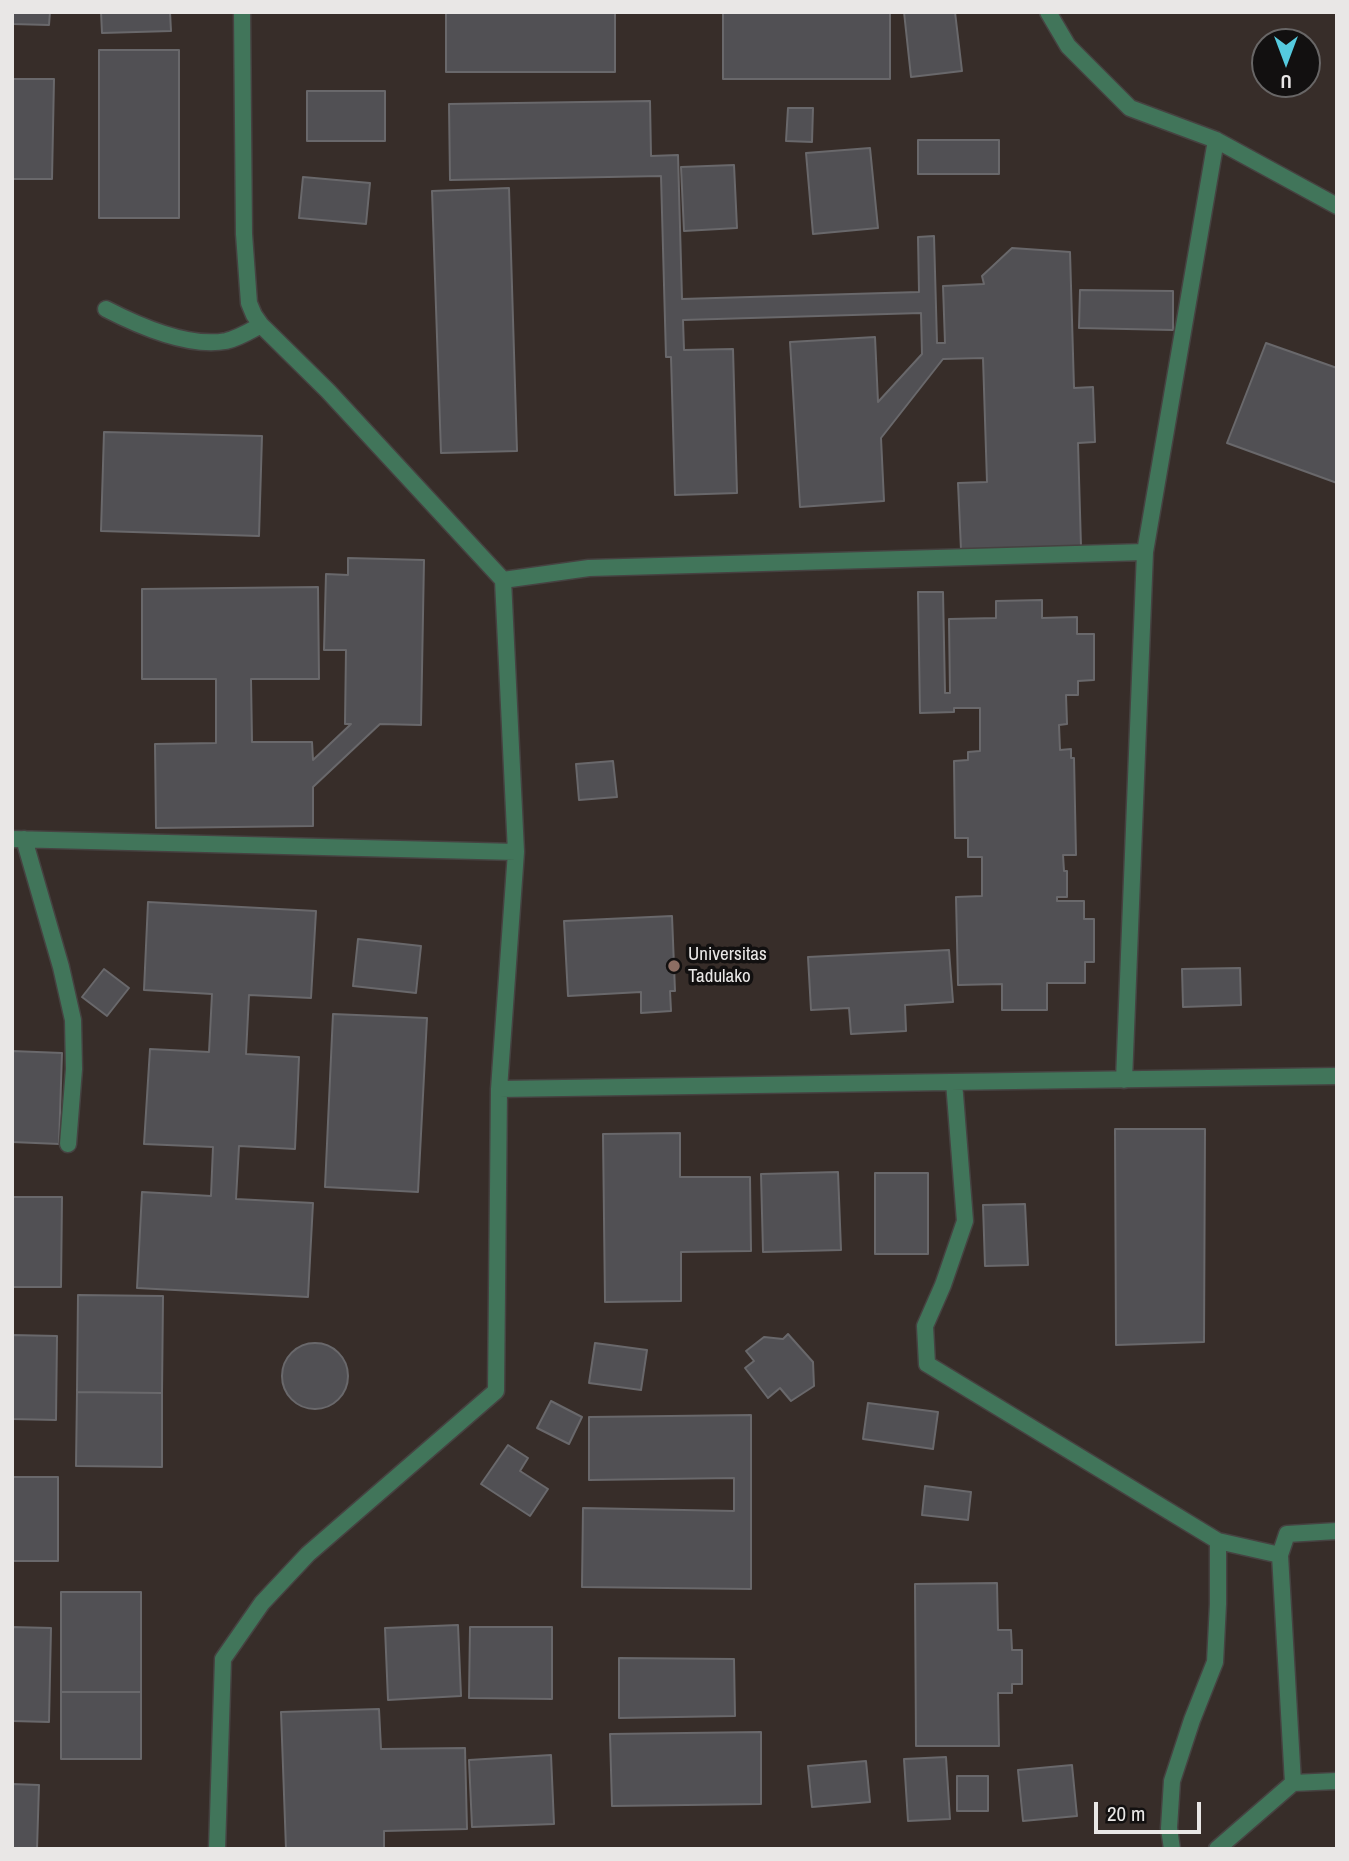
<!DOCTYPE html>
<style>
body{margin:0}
#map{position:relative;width:1349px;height:1861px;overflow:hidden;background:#2b2726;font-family:"Archivo Narrow",sans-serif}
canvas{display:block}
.frame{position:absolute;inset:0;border:14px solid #e9e7e6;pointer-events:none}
.north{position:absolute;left:1251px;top:28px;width:70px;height:70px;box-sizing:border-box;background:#121010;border:2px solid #686666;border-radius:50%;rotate:180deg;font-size:19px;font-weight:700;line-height:28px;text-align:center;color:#e9e7e6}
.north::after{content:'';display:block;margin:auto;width:24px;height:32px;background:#55cade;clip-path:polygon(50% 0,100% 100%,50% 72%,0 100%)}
.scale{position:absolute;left:1094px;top:1802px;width:107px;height:32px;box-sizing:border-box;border:4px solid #e9e7e6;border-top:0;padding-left:9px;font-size:21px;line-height:24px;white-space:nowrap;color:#e9e7e6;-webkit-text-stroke:5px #121010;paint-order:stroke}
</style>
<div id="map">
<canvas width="1349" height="1861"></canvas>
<div class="frame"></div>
<div class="north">U</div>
<div class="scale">20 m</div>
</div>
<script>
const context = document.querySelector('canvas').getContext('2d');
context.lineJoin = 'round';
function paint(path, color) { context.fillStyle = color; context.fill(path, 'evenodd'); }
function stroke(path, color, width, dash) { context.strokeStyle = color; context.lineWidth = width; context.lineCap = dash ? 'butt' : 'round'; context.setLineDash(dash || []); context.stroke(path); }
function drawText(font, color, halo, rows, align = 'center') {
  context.font = font + ' "Archivo Narrow",sans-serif'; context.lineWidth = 7; context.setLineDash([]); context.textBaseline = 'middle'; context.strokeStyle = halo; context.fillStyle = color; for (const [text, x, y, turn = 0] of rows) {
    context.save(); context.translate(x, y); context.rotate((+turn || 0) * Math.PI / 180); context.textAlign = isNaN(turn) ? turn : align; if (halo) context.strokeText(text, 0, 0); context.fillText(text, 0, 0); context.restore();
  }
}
paint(new Path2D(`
 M12,12H1337V1849H12ZM1265,42H1307V84H1265Z`), '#372d29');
const building = new Path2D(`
 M12,12H50L49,25L12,24Z
 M101,12H170L171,31L102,33Z
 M446,12H615V72H446Z
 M723,12H890V79H723Z
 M904,12H955L962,71L911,77Z
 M99,50H179V218H99Z
 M12,79H54L52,179H12Z
 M307,91H385V141H307Z
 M650,101L651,156L678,155L682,299L919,292L918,237L934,236L937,343H945L943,286L984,284L982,276L1012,248L1070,252L1074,388L1093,387L1095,442L1078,443L1081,547L961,550L958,483L987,482L983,358L943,359L881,438L884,501L800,507L790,342L875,337L878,402L922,354L921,313L683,320L684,350L733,349L737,493L675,495L671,357H666L661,176L450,180L449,104Z
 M788,108H813L812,142L786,141Z
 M918,140H999V174H918Z
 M870,148L878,228L813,234L806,153Z
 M734,165L737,228L684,231L681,167Z
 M303,177L370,183L366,224L299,218Z
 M509,188L517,451L441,453L432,191Z
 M1080,290L1173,291V330L1079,328Z
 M1266,343L1337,368V483L1227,443Z
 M104,432L262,436L259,536L101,531Z
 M348,558L424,560L421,725L380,724L313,787V826L156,828L155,744L216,743V679H142V589L318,587L319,679H251L252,742H312L313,760L351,724H345L346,650H324L326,574L348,575Z
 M918,592H943L945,693H950L949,619L996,618V601L1042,600V618L1077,617V634H1094V680L1078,681V695H1066L1067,724L1059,725L1060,750L1071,749V758H1074L1076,855H1063L1064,871H1067V897H1057V901H1084V919H1094V962H1085V983H1047V1010H1002V984L958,985L956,897L982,896V857H968V838H955L954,761L968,760V752L980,751V708H954V712L920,713Z
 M613,761L617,797L579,800L576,764Z
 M148,902L316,911L311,998L249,995L246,1054L299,1057L295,1149L239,1146L236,1199L313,1203L308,1297L137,1288L142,1192L211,1196L213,1147L144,1144L150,1049L209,1052L212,994L144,990Z
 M672,916L675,991H670L671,1011L641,1013V992L568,996L564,921Z
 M358,939L421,946L416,993L353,986Z
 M949,950L953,1002L905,1005L906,1031L851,1034L849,1008L811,1010L808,957Z
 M1240,968L1241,1005L1183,1007L1182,969Z
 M104,969L129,988L107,1016L82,997Z
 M333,1014L427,1018L418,1192L325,1187Z
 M12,1051L62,1053L59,1144L12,1142Z
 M1115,1129H1205L1204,1342L1116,1345Z
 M680,1133V1177H750L751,1251L681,1252V1301L605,1302L603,1134Z
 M838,1172L841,1250L763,1252L761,1174Z
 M875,1173H928V1254H875Z
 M12,1197H62L61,1287H12Z
 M1025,1204L1028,1265L985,1266L983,1205Z
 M78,1295L163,1296L162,1393L77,1392Z
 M788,1334L813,1362L814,1386L791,1401L780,1388L768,1398L745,1368L754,1361L746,1351L764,1337L783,1339Z
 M12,1335L57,1336L56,1420L12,1419Z
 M595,1343L647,1350L641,1390L589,1383Z
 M282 1376a33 33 0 1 1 66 0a33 33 0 1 1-66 0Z
 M77,1392L162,1393V1467L76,1466Z
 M551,1401L582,1417L569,1444L537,1428Z
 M868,1403L938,1412L933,1449L863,1439Z
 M751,1415V1589L582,1587L583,1508L734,1511V1478L589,1480V1417Z
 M508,1445L528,1458L520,1471L548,1489L530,1516L481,1484Z
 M12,1477H58V1561H12Z
 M925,1486L971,1492L968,1520L922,1515Z
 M997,1583L998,1630H1011L1012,1650H1022V1684H1012V1693H998L999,1746H916L915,1584Z
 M61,1592H141V1692H61Z
 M458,1625L461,1696L388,1700L385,1628Z
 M12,1627L51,1628L49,1722L12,1721Z
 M470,1627H552V1699L469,1698Z
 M619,1658L734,1659L735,1716L619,1718Z
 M61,1692H141V1759H61Z
 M379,1709L381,1749L465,1748L467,1829L384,1831V1849H286L281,1712Z
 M761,1732V1804L612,1806L610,1734Z
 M551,1755L554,1824L472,1827L469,1760Z
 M946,1757L950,1819L908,1821L904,1759Z
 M866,1761L870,1802L812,1807L808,1766Z
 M1072,1765L1077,1816L1023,1821L1018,1770Z
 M957,1776H988V1811H957Z
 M12,1784L39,1785L37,1849H12Z`);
paint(building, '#515054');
stroke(building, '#69686b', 2);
const service = new Path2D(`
 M1048,12L1068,46L1130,108L1216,140L1337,206
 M106,309C139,326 189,348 226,341C239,338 250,331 261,325
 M503,580L589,568L1145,552
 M12,839L516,852
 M24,839L61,967L73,1020L74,1069L68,1144
 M1124,1080L1145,552L1216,140
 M954,1082L965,1221L943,1285L925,1326L927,1364L1218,1541L1280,1555
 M499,1089L1337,1076
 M1337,1531L1287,1534L1280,1555L1293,1783L1337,1781
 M217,1849L223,1659L262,1603L308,1554L496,1391L499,1089L516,852L503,580L328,391L261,325L254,315L249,303L244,234L242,12
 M1172,1849L1169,1828L1172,1781L1192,1720L1215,1662L1218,1604V1541
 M1217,1849L1293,1783`);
stroke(service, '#464241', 19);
stroke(service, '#41755a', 16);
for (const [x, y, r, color] of [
 [674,966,7,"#8d6e63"]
]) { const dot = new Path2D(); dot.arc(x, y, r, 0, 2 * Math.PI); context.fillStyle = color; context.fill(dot); stroke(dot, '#121010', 2.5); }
drawText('19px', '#e9e7e6', '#121010', [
 ["Universitas",688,955],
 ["Tadulako",688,977]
], 'left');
</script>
